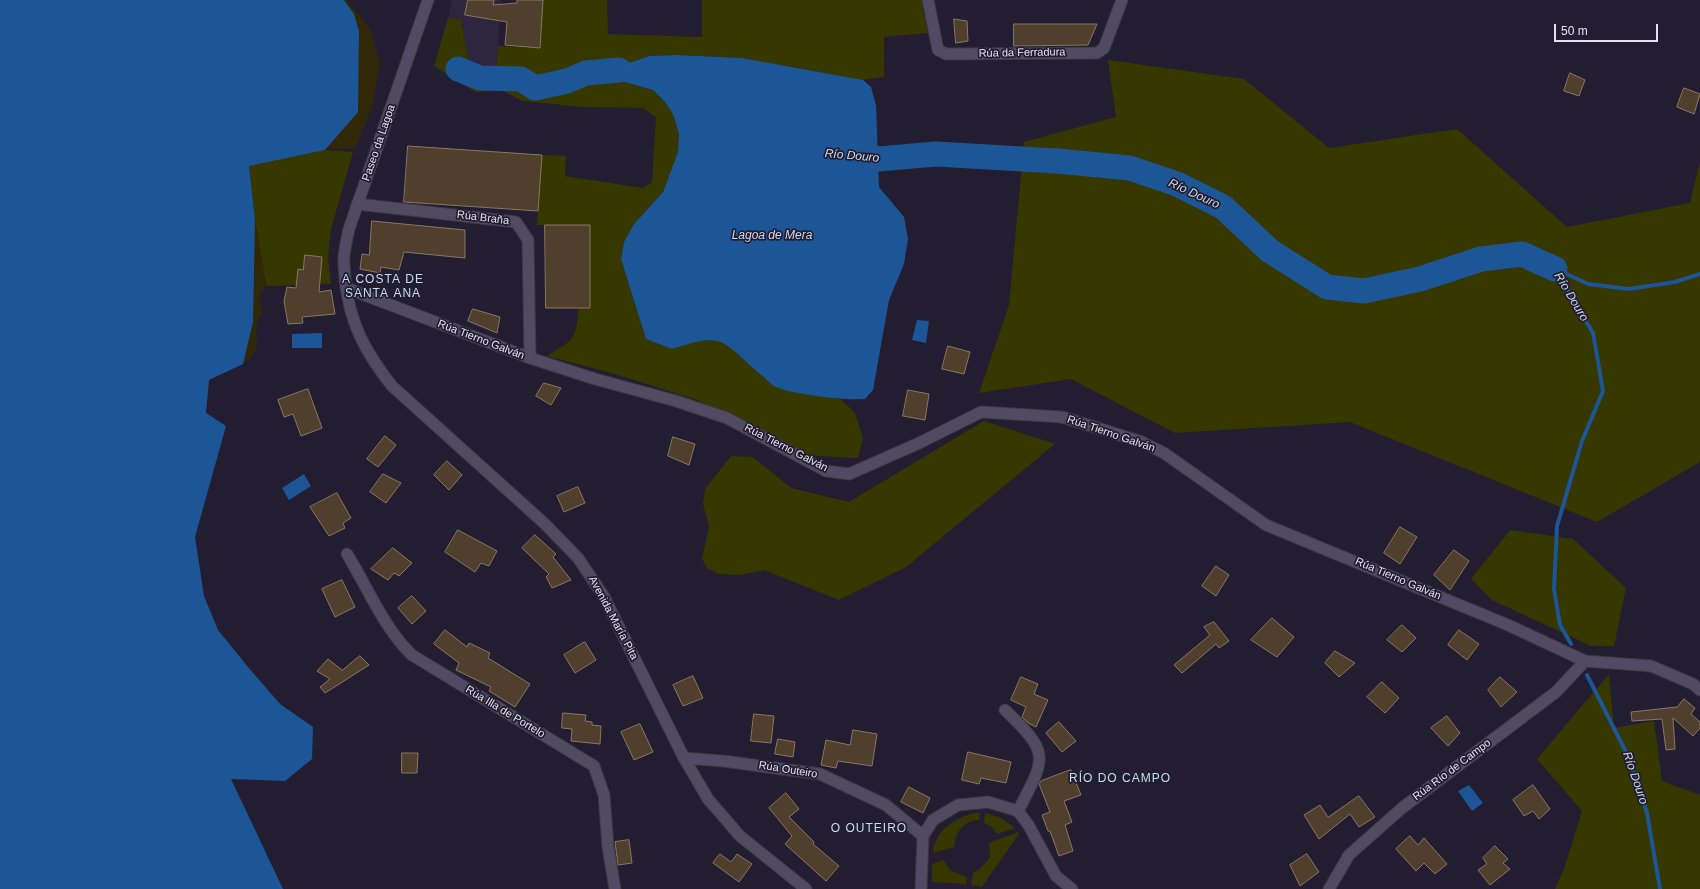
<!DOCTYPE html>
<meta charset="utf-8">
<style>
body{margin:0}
#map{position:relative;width:1700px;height:889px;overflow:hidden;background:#231d31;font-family:Helvetica,sans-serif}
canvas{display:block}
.scale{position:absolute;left:1554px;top:24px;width:104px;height:18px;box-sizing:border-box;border:2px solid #e4e1ee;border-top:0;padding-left:5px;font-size:12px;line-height:14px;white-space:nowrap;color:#e4e1ee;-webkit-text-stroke:3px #231d31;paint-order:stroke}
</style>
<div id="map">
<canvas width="1700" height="889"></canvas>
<div class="scale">50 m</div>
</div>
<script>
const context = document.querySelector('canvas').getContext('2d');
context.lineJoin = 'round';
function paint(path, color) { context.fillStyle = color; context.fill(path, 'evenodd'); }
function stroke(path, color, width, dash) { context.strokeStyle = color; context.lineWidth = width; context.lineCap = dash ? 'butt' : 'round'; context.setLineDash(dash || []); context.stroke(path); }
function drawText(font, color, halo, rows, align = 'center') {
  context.font = font + ' Helvetica,sans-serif'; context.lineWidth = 3.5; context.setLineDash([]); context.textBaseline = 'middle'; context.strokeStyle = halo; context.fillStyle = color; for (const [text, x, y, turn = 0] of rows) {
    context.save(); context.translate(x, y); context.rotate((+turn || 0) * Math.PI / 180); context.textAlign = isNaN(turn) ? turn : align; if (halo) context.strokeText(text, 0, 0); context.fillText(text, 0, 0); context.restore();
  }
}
paint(new Path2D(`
 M452,0H501L496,70L469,63L461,19L448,18Z`), '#2e263f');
paint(new Path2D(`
 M543,0H607L608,34L702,37V0H921L928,33L884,37V77L863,80L742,58L677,55L649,56L632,62L597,65L587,77H607L653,90L665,102L673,114L679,134L678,152L663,192L634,224L624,242L621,259L646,339L673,349L695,341L718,340L733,348L755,369L808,394L841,399L855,413L863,438L858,458L801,455L769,436L697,400L615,374L547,356C573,340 577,340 578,308H590V225H537L542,155L566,156L565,176L643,188L652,182L656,117L643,108L584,107L522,101L501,90L475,92L434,66L448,18L461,19L469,63L496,70L498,46L540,48Z
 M1108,60L1244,79L1329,148L1457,129L1567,227L1690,203L1700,161V462L1597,522L1350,422L1175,433L1071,379L979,393L1009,305L1024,142L1116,117Z
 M325,150L353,152L331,229L328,257L331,284L266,286L255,220L249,165Z
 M984,421L1055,444L906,567L839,600L764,570L740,575L719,574L707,568L702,559L709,527L703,504L705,489L731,456L753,457L791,488L849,502Z
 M1510,530L1573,539L1626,588L1614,646H1591L1492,600L1471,579Z
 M1609,674L1614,728L1654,721L1662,781L1700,795V889H1555L1564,869L1582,811L1537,759Z
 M974,813H980L979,820C964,820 955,833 954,847L933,853C935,830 954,819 974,813Z
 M985,813L999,817L1015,828L997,834L992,827L984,823Z
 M1018,832L1019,834L982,887L971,885L973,873L980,869L990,857L989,843Z
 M943,860L951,871L967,877L966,884L932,882V864Z`), '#373700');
paint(new Path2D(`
 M273,0H347L370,29L380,63L373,104L355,149L330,148L249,166Z
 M255,220L266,286L259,296L262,313C245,336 276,349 232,369L251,221Z`), '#302807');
paint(new Path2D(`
 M0,0H344L354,14L359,31L358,112L325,150L249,166L255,220L253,322L243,364L209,380L206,413L226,426L195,537L204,596L218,630L248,667L280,704L313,727L312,759L285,781L231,779L283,889H0Z
 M677,55L742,58L863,80L871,87L876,105L879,187L904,217L908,239L904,264L889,300L873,390L865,399C848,401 788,394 774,386C769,383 765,377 760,374C722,341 725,331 672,349L646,339L621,259L624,242L634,224L663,192L678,152L679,134L673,114L665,102L653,90L607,77H587L586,70L597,65L632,62L649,56Z
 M917,320L929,321L926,343L912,340Z
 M322,333V348H292V334Z
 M304,474L311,486L289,500L282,488Z
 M1469,785L1483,803L1472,811L1458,791Z`), '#1c5697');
stroke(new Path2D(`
 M1555,269L1593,333L1603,391L1582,441L1557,526L1554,589L1560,625L1571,644
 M1556,269L1588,284L1629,289L1675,282L1700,274
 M1587,675L1628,756L1647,813L1660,889`), '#1c5697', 4);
stroke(new Path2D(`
 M458,69L480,78L521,79L535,88L567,81L586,73L619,70
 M844,155L878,159L936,154L1057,161L1130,168L1177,184L1223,207L1270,251L1327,287L1364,291L1420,279L1481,259L1522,254L1555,269`), '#1c5697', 25);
const building = new Path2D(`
 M468,0H494L493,5L517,3V0H543L540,48L505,45L507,22L465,15Z
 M954,19L967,21L968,41L956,43Z
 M1014,24H1097L1088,45L1014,46Z
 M1570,73L1585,80L1579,96L1564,91Z
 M1684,88L1700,94L1694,114L1677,107Z
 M408,146L542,155L538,211L404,202Z
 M372,221L465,230V258L404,252L399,270L381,267L380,273L360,269L362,254L369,255Z
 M545,225H590V308H546Z
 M305,255L322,257L319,292L331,290L335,314L302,317L303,323L288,324L284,301L287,287L296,288L298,269L303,270Z
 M473,309L500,317L497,333L468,321Z
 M948,346L970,352L964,374L942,369Z
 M544,383L561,388L551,405L536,396Z
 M308,389L322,428L301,436L293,414L284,417L278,400Z
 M908,390L929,394L925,420L903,416Z
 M385,436L396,445L378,467L367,459Z
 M673,437L695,444L689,465L668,456Z
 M447,461L462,475L449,490L434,475Z
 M383,474L401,483L386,503L370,492Z
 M578,487L585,503L564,512L557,496Z
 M337,493L351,518L343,523L345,528L329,536L310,507Z
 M1400,527L1417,537L1400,564L1384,553Z
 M458,530L497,551L489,566L481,563L475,572L445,552Z
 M535,535L556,554L553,557L571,580L552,588L546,577L549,574L522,548Z
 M393,548L412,563L399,576L394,573L388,580L371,569Z
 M1454,550L1469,561L1450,590L1434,575Z
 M1216,566L1229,575L1216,596L1202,586Z
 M342,580L355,607L335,617L322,589Z
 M412,596L426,611L412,624L398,608Z
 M1272,618L1294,637L1277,657L1251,640Z
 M1214,622L1229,641L1219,648L1216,644L1182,673L1174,665L1210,635L1204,627Z
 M1402,625L1416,638L1402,652L1387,640Z
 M445,630L467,647L469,643L490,653L488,658L530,684L515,707L489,691L491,687L456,670L459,663L434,644Z
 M1459,630L1479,644L1467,660L1448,645Z
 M585,642L596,660L575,673L564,655Z
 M1335,651L1355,663L1339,677L1325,663Z
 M360,656L369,665L325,693L320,687L330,679L317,671L328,659L342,670Z
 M693,676L703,698L683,706L673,685Z
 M1021,677L1038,684L1034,694L1048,700L1036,727L1028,723L1022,717L1026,707L1011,700Z
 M1500,677L1517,692L1501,707L1488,690Z
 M1382,682L1399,698L1385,713L1367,697Z
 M1684,699L1695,708L1691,714L1700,722V728L1693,736L1673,718L1675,749L1666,750L1662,719L1632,721L1631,712L1677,707Z
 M563,713L586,715L585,721L592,722V725L601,726L600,744L571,741L572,729L562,728Z
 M754,714L774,716L771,743L751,741Z
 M1447,716L1460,733L1448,746L1431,728Z
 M1059,722L1076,741L1062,752L1046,733Z
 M640,724L653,752L634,760L621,732Z
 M853,730L877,734L872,766L838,761L836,768L821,765L826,740L850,745Z
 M778,739L795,742L793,757L775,754Z
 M968,752L1011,762L1006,783L981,778L979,784L962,780Z
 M402,753H418L417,773H402Z
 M1071,770L1081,795L1064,801L1072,822L1065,825L1073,851L1059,856L1050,831H1048L1042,815L1050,812L1039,784L1041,781Z
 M1533,785L1550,809L1539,819L1533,811L1524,816L1513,800Z
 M909,787L930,798L923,813L901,802Z
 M786,793L799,809L789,817L814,842L813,844L839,866L826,881L785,844L792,836L769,808Z
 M1359,796L1375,817L1359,827L1350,814L1319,839L1304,815L1320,805L1328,817Z
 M1410,836L1418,845L1424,838L1447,864L1435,874L1424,863L1416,871L1396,849Z
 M629,840L632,863L618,865L615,842Z
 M1495,846L1508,859L1503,863L1510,869L1490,885L1478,870L1487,864L1483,858Z
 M720,854L731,862L737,854L752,864L739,882L713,863Z
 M1307,854L1319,872L1300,886L1290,865Z`);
paint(building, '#4f3f2c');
stroke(building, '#897863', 1);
const minor = new Path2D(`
 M928,0L938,50L946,54L1097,53L1104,48L1122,0
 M357,204L516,222L528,240L530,358
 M347,554C368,588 383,627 412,655L594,766L604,795L608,847L615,889
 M1005,710C1051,754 1046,757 1018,811
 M684,758L723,761L820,774L886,805L923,836
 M921,889L923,836L933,820L958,805L988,802L1018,811L1029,826L1056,876L1072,889
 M1329,889L1349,855L1402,808L1556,692L1585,661`);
const tertiary = new Path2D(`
 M346,288L530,358L595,379L676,401L727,418L826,471L849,474L917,444L981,412L1062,417L1142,442L1164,453L1266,525L1508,625L1585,661L1651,666L1693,684L1700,690`);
const secondary = new Path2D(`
 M428,0L349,229C347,238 345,247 344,256C343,263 345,271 345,278C349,322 365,352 392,386L545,524L578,558L603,595L684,758L708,799L740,836L806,889`);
stroke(minor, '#3c3747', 13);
stroke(tertiary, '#3c3747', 13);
stroke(secondary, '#3c3747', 13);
stroke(minor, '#514b61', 11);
stroke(tertiary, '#514b61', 11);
stroke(secondary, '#514b61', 11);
drawText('11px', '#e4e1ee', '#231d31', [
 ["Rúa da Ferradura",1022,53,-1],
 ["Paseo da Lagoa",379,143,-71],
 ["Rúa Braña",483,218,7],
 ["Rúa Tierno Galván",481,340,21],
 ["Rúa Tierno Galván",1111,434,19],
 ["Rúa Tierno Galván",786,448,27],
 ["Rúa Tierno Galván",1398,579,23],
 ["Avenida María Pita",613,618,62],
 ["Rúa Illa de Portelo",505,712,31],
 ["Rúa Outeiro",788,770,9],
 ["Rúa Río de Campo",1452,770,-37]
]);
drawText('italic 12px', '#cad8eb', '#231d31', [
 ["Río Douro",852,156,5],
 ["Río Douro",1194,194,25],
 ["Lagoa de Mera",772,236],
 ["Río Douro",1571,297,59],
 ["Río Douro",1635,778,71]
]);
context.letterSpacing = '1px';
drawText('12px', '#c5ddf3', '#231d31', [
 ["A COSTA DE",383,280],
 ["SANTA ANA",383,294],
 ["RÍO DO CAMPO",1120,779],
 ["O OUTEIRO",869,829]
]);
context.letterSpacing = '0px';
</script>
